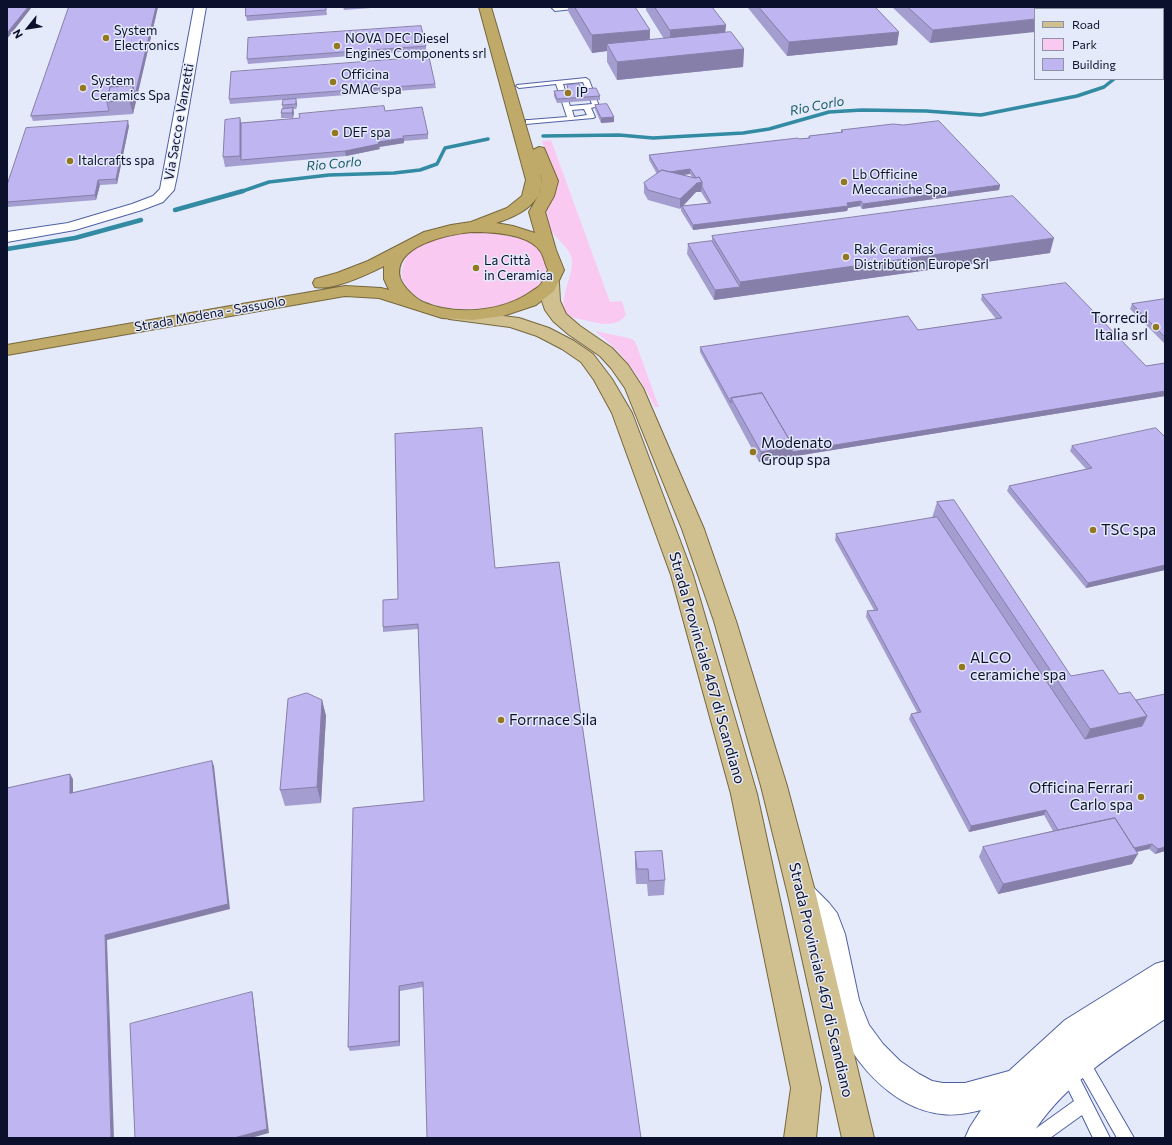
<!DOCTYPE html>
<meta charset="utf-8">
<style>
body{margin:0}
#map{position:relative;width:1172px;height:1145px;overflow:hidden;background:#e5eafa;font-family:Commissioner,sans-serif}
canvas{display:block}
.frame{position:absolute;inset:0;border:8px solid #0b112c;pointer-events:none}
.legend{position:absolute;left:1034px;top:8px;width:130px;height:72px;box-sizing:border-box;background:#e5eafa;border:1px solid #8e93a8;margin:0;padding:5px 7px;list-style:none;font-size:12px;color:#0b112c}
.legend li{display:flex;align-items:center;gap:8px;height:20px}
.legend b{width:20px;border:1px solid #8e93a8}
.north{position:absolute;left:8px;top:8px;width:40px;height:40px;-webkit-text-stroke:3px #e5eafa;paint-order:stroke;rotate:240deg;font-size:11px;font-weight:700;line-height:16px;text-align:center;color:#0b112c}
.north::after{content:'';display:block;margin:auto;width:14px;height:18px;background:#0b112c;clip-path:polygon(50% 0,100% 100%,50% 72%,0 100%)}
</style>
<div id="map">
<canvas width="1172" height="1145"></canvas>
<div class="frame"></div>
<ul class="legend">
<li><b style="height:5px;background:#d0bf8f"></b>Road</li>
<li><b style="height:11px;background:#f9c9f2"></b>Park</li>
<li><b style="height:11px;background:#bfb6f1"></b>Building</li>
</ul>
<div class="north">N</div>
</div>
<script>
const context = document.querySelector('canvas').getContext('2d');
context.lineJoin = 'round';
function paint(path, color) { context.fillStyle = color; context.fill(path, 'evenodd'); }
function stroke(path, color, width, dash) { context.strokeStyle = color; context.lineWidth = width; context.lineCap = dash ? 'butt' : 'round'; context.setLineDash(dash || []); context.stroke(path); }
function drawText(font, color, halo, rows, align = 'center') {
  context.font = font + ' Commissioner,sans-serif'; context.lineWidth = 3; context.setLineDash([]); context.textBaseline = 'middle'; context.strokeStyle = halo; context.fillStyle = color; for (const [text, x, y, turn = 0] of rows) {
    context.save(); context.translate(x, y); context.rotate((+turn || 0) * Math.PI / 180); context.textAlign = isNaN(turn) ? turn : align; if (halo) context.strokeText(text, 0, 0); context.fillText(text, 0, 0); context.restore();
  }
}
paint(new Path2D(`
 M551,140L610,302L622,301L626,315C620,324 608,325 598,323C591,321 582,320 574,318C549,308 578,274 571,256C566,242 549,236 546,219C545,205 557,194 555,181L542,141Z
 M481,231C495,232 511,233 525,240C555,255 552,284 522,298C492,312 428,317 406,286C401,280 401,273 403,266C410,237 456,232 481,231Z
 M595,331L629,338L635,341L659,407H655C638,374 625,355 595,331Z`), '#f9c9f2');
stroke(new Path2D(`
 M1163,48H1165
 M543,136L619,135L653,138L743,133L769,129L829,112L862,110L926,111L981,115L1077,96L1104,87L1114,79
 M240,192L269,182L329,175L394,173L420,170L437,164L445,148L488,139`), '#328ba2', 3.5);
stroke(new Path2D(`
 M175,210L243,191
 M7,249L75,238L141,220`), '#328ba2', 4.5);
const service = new Path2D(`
 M551,7H576L573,9L555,11Z
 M1064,7H1070L1072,9H1066Z
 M586,78L589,80L599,106L591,108L595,117L593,118L526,124V120H529L567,117L556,84L519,88L516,86L517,85ZM583,82L592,104L570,106L563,84ZM584,109L587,115L574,117L572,110Z
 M1085,1059L1090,1062L1134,1138H1117L1083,1078L1080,1079L1110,1138H1093L1082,1115L1050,1138H1029L1031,1132L1074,1101L1060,1073L1063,1068L1068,1065L1074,1068L1080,1062Z`);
const minor = new Path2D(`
 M194,7H206L177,176L174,190L163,202L142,210L75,230L7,242V232L68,223L132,204L153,196L160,189Z`);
const tertiary = new Path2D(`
 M802,883L812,886L829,903L837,913L845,934L859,1000L869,1025L883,1044L900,1061L919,1074L932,1081L943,1083H965L1009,1071L1065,1020L1155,964L1165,961V1019C1115,1052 1061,1086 1030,1138H965L970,1127L981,1110C969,1113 955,1116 942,1114C891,1109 847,1057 833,1011C825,984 825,954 815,928C810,916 795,909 788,895L792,886Z`);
const primary = new Path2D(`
 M551,278L557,279L559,283L560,301L566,314L580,326L612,348L628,365L643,388L704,529L736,621L787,786L816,895L874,1138H842L788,895L761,786L714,621L682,529L625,388L611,368L600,356L568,334L553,321L545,310L542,301L543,283L545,279Z
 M455,310L519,318L549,328L574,341L593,354L612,379L632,413L693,575L757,794L821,1088L816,1138H784L791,1088L731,794L671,575L612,413L594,380L581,362L562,349L537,336L510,327L449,319L446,315L449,311Z`);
const trunk = new Path2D(`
 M479,7H491L533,150L539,147L544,148L558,181L554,196L545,212L556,250L564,270L554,291L536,305L503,316L472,320L442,318L379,298L345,296L7,355V345L345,286L381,288L389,290L384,279V266C368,274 333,291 315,287L313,283L315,279L337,273L368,261L424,232L451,225L471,222L507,208L522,196L526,180ZM540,173C545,187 536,200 529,212L535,233L513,226L496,223C518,216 548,202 540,173ZM472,232C491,232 529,233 541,252C544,257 545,264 548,270C546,274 544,280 541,284C539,287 535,289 532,291C503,312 455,316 423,302C415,298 403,287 400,278C392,245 450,234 472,232Z`);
stroke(service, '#4f61a4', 2);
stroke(minor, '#4f61a4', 2);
stroke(tertiary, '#4f61a4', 2);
stroke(primary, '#76673c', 2);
stroke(trunk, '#76673c', 2);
paint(service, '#fff');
paint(minor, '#fff');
paint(tertiary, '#fff');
paint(primary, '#d0bf8f');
paint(trunk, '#c0aa6a');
paint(new Path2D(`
 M69,7H158L133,114L33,121L31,116Z
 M326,7L327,15L247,21L246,16Z
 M343,7H385L344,10Z
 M568,7H635L650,30V40L664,39L646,10V7H712L726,25L725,33L744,49L743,67L617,80L607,62V51L592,53L568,11Z
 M748,7H875L899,32L897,45L787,56L748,8Z
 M892,7H1034L930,43Z
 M1125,7H1165V32L1163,31V9H1129Z
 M426,46V50L248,64L247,59Z
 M435,84L436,88L230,104L229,99Z
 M567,85L582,89L600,96V100L557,103L554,96V91L567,90Z
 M297,104L296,109H293L294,113L293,118H281V113L283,109L282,105Z
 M595,105L614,117V122L601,123L595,109Z
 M385,111L428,134V139L404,141V143L379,147L380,149L346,156L225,167L223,157L240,118L241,123Z
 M129,126L117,184L100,185L96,200L7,207V185Z
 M841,130L1000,185L999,190L862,209L860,206L848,208L847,211L693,230L681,211V207L680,209L648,200L644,193V183L657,174L649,160V155L808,138L809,136L841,132ZM690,174L692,177L683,175ZM696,192H701L708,203L683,206Z
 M712,236L1050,253L714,300L687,254L688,244L712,241Z
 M982,295L1146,366L1165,363V396L759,462L700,352V347L918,330L996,319L981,300Z
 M1165,299V344L1130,309L1132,304Z
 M482,428L423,987L400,991V1046L350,1051L348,1047L424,801L418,629L383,632V627L398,599Z
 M1165,437V570L1086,588L1007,491L1009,486L1086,469L1070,451L1072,446Z
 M954,500L1165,851L1155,854L1149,849L1137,852L1132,864L998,894L979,857L983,847L1053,831L1044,815L969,832L909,719L911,714L917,712L866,617L867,611L874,610L835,540L836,534L932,518L937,502Z
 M322,700L326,716L321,803L285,806L280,790Z
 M635,852L665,880L664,895L648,896L647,884H636L635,867Z`), '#a49dcf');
paint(new Path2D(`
 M28,7H32L7,39V33Z
 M156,7H158L133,114L129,100Z
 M1035,19V32L930,43L933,30Z
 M726,25L724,42L670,47V30Z
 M650,30L649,47L607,44V51L592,53V35Z
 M899,32L897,45L787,56L789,42Z
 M744,49L743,67L617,80V62Z
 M296,99L297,104L296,109Z
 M293,108L294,113L293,118L292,113Z
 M614,117V122L601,123V118Z
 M240,118L242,128L241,160L240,156Z
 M128,121L129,126L117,184L116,179Z
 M404,138V143L379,147L380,149L346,156L345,151L378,142Z
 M690,169V174L659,178V173Z
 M98,180L100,185L96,200L95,195Z
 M702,182L701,192H696L682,207V206L681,207L680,209V199L697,183Z
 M1000,185L999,190L862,209L863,204Z
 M861,201L860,206L848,208L847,211L693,230V225Z
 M1054,238L1050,253L714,300L715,290L740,287V282Z
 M1165,391V396L759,462L761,452Z
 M1165,565V570L1086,588L1088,583Z
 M322,700L326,716L321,803L317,787Z
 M1147,716L1139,732L1083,744L1090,729Z
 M212,761L214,766L230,909L107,940L114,1138H111L105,935Z
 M70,774L73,779V798L70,793Z
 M1046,810L1044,815L969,832L971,826Z
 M1152,844L1149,849L1126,854L1129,849Z
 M1165,847V851L1155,854L1158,849Z
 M1138,854L1132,864L998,894L1003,884Z
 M399,986L400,991V1046L399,1041Z
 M252,992L253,997L269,1133L251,1138H234Z`), '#867fa9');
const building = new Path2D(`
 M7,7H28L7,33Z
 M69,7H156L135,95L133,86L110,87L107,102L109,111L31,116Z
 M246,7H326V10L246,16Z
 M575,7H635L650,30L592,35Z
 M655,7H712L726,25L670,30Z
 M759,7H875L899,32L789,42Z
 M908,7H1034L1036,9H1035V19L933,30Z
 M1134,7H1165V26L1163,25V9H1137Z
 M421,26L426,46L247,59L248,38Z
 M731,32L744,49L617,62L607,44Z
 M429,57L435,84L229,99L231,72Z
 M579,84L582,89L596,88L600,96L557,99L554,91L568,90L567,85Z
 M133,86L129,100L107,102L110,87Z
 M296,99V104L282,105L283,100Z
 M607,104L614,117L601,118L595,105Z
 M384,106L385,111L422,107L428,134L403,136L404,138L378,142L379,144L345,151L241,160V123L300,118L299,114Z
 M293,108L292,113H281L282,109Z
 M240,118V156L223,157L225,120Z
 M128,121L116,179L98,180L95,195L7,202V185L26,128Z
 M939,121L1000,185L863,204L861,201L847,203L848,206L693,225L682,206L711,203L702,187V182L699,177L696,178L690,169L670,172L662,170L659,172L649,155L798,138L799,139L810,138L809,136L843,132L841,130L893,124L903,125Z
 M662,170L695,178L699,177L702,182L697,183L680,199L648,190L644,183Z
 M1013,196L1054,238L740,282L712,236Z
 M712,241L740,287L715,290L688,244Z
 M1066,283L1146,366L1165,363V391L792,452L793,446L762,393L731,398V403L700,347L908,316L918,330L1002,318L982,295Z
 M1165,299V337L1132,304Z
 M762,393L793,446L761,452L731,398Z
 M482,428L495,568L559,562L641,1138H427L423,982L399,986V1041L348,1047L353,808L424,801L418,624L383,627V600L398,599L395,434Z
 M1156,428L1165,437V565L1088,583L1009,486L1092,468L1072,446Z
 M954,500L1071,676L1103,670L1119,694L1130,692L1147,716L1090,729L937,502Z
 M937,517L1085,739L1142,726L1147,716L1136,700L1165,694V847L1158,849L1152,844L1134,848L1115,818L1058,830L1046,810L971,826L911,714L921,712L867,611L878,610L836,534Z
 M307,693L322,700L317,787L280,790L288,699Z
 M212,761L228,904L105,935L111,1138H7V788L70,774V793Z
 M1115,818L1138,854L1003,884L983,847Z
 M662,851L665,880L649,881L648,869H637L635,852Z
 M252,992L267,1129L234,1138H135L130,1024Z`);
paint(building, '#bfb6f1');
stroke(building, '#867fa9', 1);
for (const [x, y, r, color] of [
 [106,38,4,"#93781f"],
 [337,46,4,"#93781f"],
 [333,82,4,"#93781f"],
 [83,88,4,"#93781f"],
 [568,93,4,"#93781f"],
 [335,133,4,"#93781f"],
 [70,161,4,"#93781f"],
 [844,182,4,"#93781f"],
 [846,257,4,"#93781f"],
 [476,268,4,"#93781f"],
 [1156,327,4,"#93781f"],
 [753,452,4,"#93781f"],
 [1093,530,4,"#93781f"],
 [962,667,4,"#93781f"],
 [501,720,4,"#93781f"],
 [1141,797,4,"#93781f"]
]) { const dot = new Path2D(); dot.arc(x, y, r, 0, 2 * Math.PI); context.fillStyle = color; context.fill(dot); stroke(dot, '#e5eafa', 1.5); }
drawText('13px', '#0b112c', '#e5eafa', [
 ["System",114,31],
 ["Electronics",114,46],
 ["NOVA DEC Diesel",345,39],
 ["Engines Components srl",345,54],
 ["Officina",341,75],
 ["SMAC spa",341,90],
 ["System",91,81],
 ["Ceramics Spa",91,96],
 ["IP",576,93],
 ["DEF spa",343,133],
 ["Italcrafts spa",78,161],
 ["Lb Officine",852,175],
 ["Meccaniche Spa",852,190],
 ["Rak Ceramics",854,250],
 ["Distribution Europe Srl",854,265],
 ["La Città",484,261],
 ["in Ceramica",484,276]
], 'left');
drawText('italic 13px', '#145965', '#e5eafa', [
 ["Rio Corlo",817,106,-11],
 ["Rio Corlo",334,164,-5]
]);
drawText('13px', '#0b112c', '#e5eafa', [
 ["Via Sacco e Vanzetti",179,122,-80],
 ["Strada Modena - Sassuolo",210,314,-10]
]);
drawText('15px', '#0b112c', '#e5eafa', [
 ["Torrecid",1148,318,"right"],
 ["Italia srl",1148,335,"right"],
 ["Modenato",761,443],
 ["Group spa",761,460],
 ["TSC spa",1101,530],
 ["ALCO",970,658],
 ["ceramiche spa",970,675],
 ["Forrnace Sila",509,720],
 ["Officina Ferrari",1133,788,"right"],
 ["Carlo spa",1133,805,"right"]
], 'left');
drawText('15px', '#0b112c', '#e5eafa', [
 ["Strada Provinciale 467 di Scandiano",707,668,74],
 ["Strada Provinciale 467 di Scandiano",821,980,77]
]);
</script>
